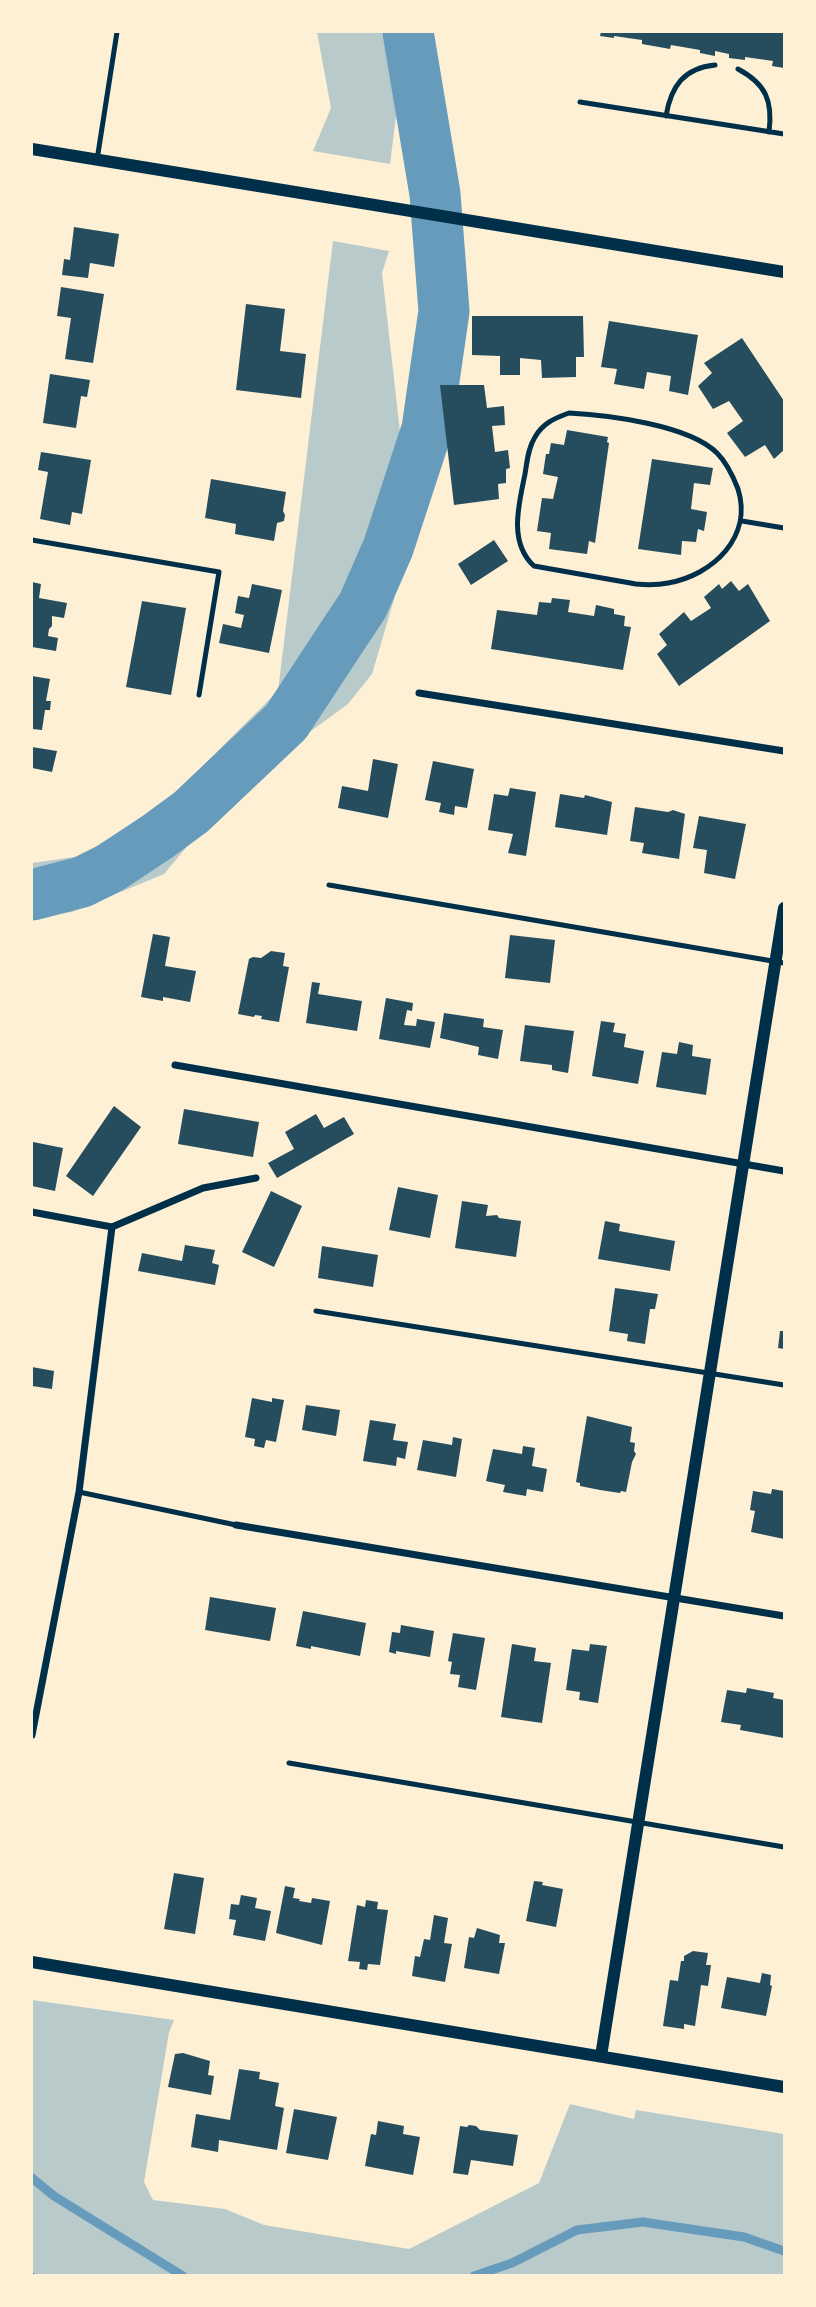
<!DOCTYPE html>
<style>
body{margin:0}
#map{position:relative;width:816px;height:2307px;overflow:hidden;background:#fdf0d5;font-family:"IBM Plex Serif",serif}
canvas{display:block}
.frame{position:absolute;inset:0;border:33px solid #fdf0d5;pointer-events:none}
</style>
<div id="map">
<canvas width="816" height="2307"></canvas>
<div class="frame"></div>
</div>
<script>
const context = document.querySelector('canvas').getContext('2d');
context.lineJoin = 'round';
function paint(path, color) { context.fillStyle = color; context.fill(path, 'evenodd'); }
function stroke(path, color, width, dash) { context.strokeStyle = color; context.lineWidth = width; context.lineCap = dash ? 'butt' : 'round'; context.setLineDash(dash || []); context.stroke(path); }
paint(new Path2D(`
 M317,32H400V84L390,164L313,151L331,108Z
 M333,241L389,251L382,273L412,538L372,674L348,704L241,782L164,874L72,912L32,917V863L117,851L278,691Z
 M32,2000L174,2020L169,2032L144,2182L153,2200L225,2209L264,2225L409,2249L539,2183L570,2104L634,2119L636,2110L784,2134V2275L32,2276Z`), '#b9caca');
stroke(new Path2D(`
 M32,2178L54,2196L183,2276
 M474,2276L512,2263L577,2230L643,2222L744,2237L784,2251`), '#669bbc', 9);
stroke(new Path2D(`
 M32,895L82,882L110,868L157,837L191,812L286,722L363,605L388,548L427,429L444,311L435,194L408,32`), '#669bbc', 51);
paint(new Path2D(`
 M601,32H784V68L772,66L773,61L745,57V60L729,58V54L715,51V56L700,53V50L671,45L670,49L642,44V40L614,36V38L600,36Z
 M74,227L119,234L114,267L90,263L88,278L62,275L64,259L70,260Z
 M61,287L104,294L93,363L65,359L71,318L57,316Z
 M246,304L285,309L280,351L306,354L301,398L236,390Z
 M472,316H583L584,357H576V377L542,378L541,360L520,358V375H500V356L472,355Z
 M609,321L698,335L688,395L669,391L671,376L647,372L644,389L614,384L617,369L601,367Z
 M742,338L784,401V450L774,459L765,445L745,457L727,433L743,421L729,401L713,409L698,386L712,373L704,363Z
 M50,374L90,380L87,397L81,396L76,428L43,423Z
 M440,385H484L487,408L504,406L505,425L492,426L495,452L508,450L510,468L506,469V483L498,484L499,499L454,505Z
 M567,430L608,437L607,442L609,443L595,543L589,541L587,554L549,549L551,533L537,531L542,498L553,499L558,477L543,474L546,454H549L551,443L564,445Z
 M41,452L91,460L82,514L72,512L70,525L40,519L48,472L38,470Z
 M652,459L713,468L710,485L694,483L691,509L707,512L704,531L698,529L696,542L682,541L681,555L638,549Z
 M211,479L286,492L283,511L285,515L284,521L277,523L274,541L235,534L236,524L205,518Z
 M494,540L508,561L471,585L458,564Z
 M731,581L739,591L748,584L770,621L679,686L657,654L667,645L659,634L684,612L691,621L711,608L704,597L719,584L722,589Z
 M32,582L41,584L39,598L67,603L64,618L52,616V626L49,629L48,636L58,638L56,651L32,647Z
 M252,584L282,590L269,653L219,643L223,624L241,628L244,615L235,613L238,596L249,598Z
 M552,598L570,600L568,612L594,616L596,605L614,609V614L625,616L624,626L631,627L623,670L491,649L497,610L537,615L539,602L551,603Z
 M142,601L186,608L171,695L126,687Z
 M32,676L50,679L46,701H51L50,710H45L42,730L32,729Z
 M32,747L57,751L52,772L32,768Z
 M373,759L398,764L388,818L338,808L342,786L368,791Z
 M433,761L474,769L467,808L455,806L454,815L439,812L441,803L425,800Z
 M510,788L536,792L526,856L508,853L513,834L488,830L494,794L508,796Z
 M560,794L584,798L585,795L612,802L607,835L555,827Z
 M635,807L668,812L673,810L685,814L679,859L642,853L644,843L630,841Z
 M699,816L746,824L735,879L704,873L707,850L693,848Z
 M153,934L170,937L165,966L196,971L190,1002L163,997V1001L141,997Z
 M510,935L555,940L550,983L505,978Z
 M271,951L285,953L283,966L289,967L279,1022L261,1019L262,1016L255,1015L254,1017L238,1014L249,959L253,957L261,958Z
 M312,982L320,983L318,994L362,1001L357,1031L306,1023Z
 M386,998L413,1003L412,1011L407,1010L404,1025L416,1026L417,1019L435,1022L430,1048L379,1039Z
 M444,1013L484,1019L483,1027L503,1030L498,1059L478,1055L479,1047L440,1038Z
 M601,1021L615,1023L613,1032L626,1034L624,1047L644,1051L638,1084L592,1076Z
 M525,1025L574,1031L568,1073L552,1070V1065L520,1061Z
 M679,1042L693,1045L692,1056L711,1059L706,1095L656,1087L662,1052L677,1054Z
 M114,1106L141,1127L93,1196L66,1176Z
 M184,1109L259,1122L253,1157L178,1144Z
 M316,1114L324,1128L344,1117L354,1134L277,1178L268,1163L294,1149L285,1132Z
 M33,1142L63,1148L55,1191L32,1186Z
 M398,1187L438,1195L430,1238L389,1230Z
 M271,1191L302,1206L274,1267L242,1252Z
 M462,1201L488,1205L486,1216L497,1215L499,1218L521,1221L516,1257L455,1248Z
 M605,1221L620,1224L619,1231L675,1241L670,1271L598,1259Z
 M185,1245L215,1250L212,1263L219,1265L215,1285L138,1271L142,1253L182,1261Z
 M322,1246L378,1255L373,1287L318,1278Z
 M615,1288L658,1294L655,1309H650L645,1344L627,1341L628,1334L609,1331Z
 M780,1331H784V1349L778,1348Z
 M32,1367L54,1371L52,1389L32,1386Z
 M252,1398L272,1402V1398L284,1400L276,1442L266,1440L264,1448L254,1446L255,1439L245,1437Z
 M306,1405L340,1410L336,1436L302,1430Z
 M587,1416L632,1427L630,1442L635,1443L634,1451L636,1454L632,1462L626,1492L621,1491L620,1493L600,1490L580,1486V1483L576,1482Z
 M370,1420L396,1424L393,1440L408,1442L405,1459L397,1457L396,1466L363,1461Z
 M453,1437L462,1439L456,1477L417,1470L423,1440L452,1445Z
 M523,1446L535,1448L532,1466L547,1469L543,1492L527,1489L526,1496L503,1492L505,1485L486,1481L493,1449L522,1454Z
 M772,1489L784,1491V1539L751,1532L755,1511L750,1510L753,1491L771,1494Z
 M210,1597L276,1608L270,1641L205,1630Z
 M303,1611L366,1623L360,1656L311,1646V1649L296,1646Z
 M401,1625L434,1631L430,1657L396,1651V1654L389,1652L392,1632L400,1633Z
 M453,1633L485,1638L476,1690L458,1687L460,1675L450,1674L452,1662L448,1661Z
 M512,1644L536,1648L534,1661L551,1663L542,1723L501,1717Z
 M590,1644L607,1646L598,1703L579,1700L580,1692L566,1690L572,1649L589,1651Z
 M747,1688L774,1693L773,1698L784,1700V1738L740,1730L741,1725L721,1722L727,1690L746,1693Z
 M174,1873L204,1878L195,1934L164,1929Z
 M534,1881L543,1882L542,1885L563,1889L556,1927L526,1921Z
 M285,1886L295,1888L293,1898L300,1899L299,1901L311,1903L312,1898L330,1901L322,1945L276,1933Z
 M241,1895L257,1898L255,1908L271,1911L265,1941L233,1935L236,1920L229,1919L231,1904L239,1905Z
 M366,1900L378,1902L377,1909L388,1910L380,1965L368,1964L367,1970L359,1969L360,1962L348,1961L357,1905L365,1907Z
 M434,1915L448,1918L444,1943L452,1944L445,1982L412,1976L415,1956L420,1957L424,1939L430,1940Z
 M477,1928L500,1935L499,1943H505L499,1974L464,1968L469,1937L474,1938Z
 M693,1951L708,1953L706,1965H711L708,1986L701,1985L695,2026L684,2024V2029L663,2026L670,1980L678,1981L681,1961H684V1956Z
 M762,1973L771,1975L770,1985L772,1986L766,2016L721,2008L727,1977L760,1983Z
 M183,2053L210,2061L208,2075L214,2076L211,2095L168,2087L175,2054Z
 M239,2069L260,2072L259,2079L279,2083L275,2106L284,2108L277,2150L219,2140L218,2152L191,2147L196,2114L230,2120Z
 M294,2109L337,2117L328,2160L286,2153Z
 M378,2121L404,2126L403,2134L420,2137L413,2175L365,2166L371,2134L376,2135Z
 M469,2125L476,2126L480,2130L518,2135L513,2166L471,2160L468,2175L453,2173L460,2126L467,2127Z`), '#264d5e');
stroke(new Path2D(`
 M32,2275V2276`), '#003049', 4.5);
stroke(new Path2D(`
 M738,69C766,84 773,101 769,132
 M580,102L784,134
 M666,116C671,86 684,68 715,65
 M97,160L117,32
 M569,413C608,415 689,425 717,453C727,463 733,476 738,489C753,537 713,575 668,583C658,585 647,585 636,584L534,566C508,542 519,504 525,474C527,462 528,448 535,437C543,423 555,418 569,413Z
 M742,521L784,528
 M32,540L219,572L199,695
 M329,885L784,963
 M316,1311L784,1385
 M79,1492L236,1525
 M289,1763L784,1847`), '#003049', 5);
stroke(new Path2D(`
 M419,693L784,751
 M175,1065L784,1171
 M32,1212L112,1227L203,1188L256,1178
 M236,1525L784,1616
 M32,1735L79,1492L112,1227`), '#003049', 7);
stroke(new Path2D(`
 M32,149L784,272
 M32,1962L784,2087
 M601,2056L784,908`), '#003049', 12);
</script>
